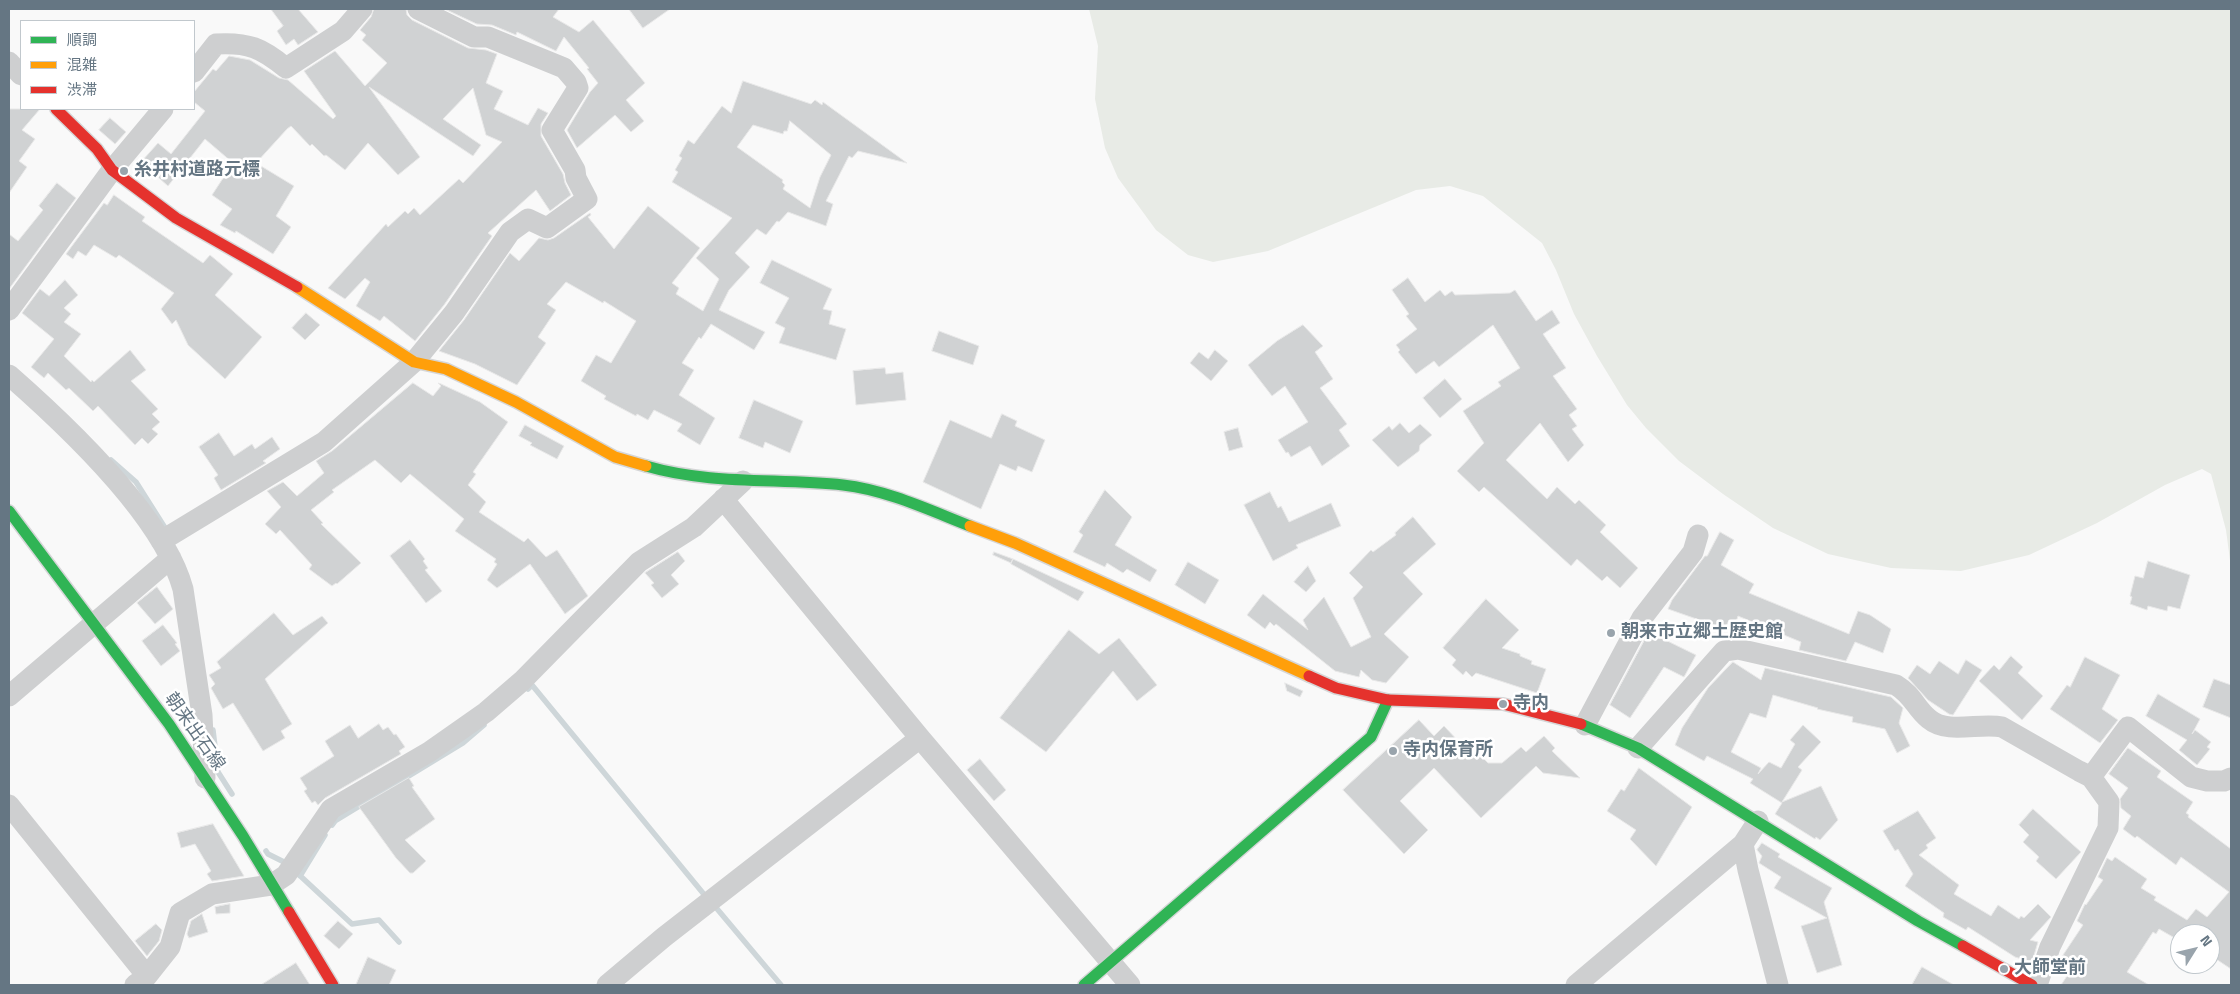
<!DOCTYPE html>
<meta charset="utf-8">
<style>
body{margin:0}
#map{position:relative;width:2240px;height:994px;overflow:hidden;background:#f9f9f9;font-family:"Titillium Web","Noto Sans JP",sans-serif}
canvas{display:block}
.frame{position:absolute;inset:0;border:10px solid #657683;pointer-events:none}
.legend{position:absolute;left:20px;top:20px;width:175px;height:90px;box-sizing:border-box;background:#fff;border:1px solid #c1c8cd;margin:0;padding:6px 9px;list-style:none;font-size:15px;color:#657683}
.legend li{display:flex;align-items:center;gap:10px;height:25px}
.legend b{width:25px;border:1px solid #c1c8cd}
.north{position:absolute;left:2170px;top:924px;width:50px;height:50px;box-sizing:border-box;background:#fff;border:1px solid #c1c8cd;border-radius:50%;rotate:54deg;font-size:14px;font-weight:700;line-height:20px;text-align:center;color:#657683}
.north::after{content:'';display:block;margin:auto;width:18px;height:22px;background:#99a4ac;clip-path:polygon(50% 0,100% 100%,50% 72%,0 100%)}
</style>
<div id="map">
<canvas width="2240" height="994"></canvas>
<div class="frame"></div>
<ul class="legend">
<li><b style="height:6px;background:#30b455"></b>順調</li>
<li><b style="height:6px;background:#ff9f0a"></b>混雑</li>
<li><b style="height:6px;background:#e5322d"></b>渋滞</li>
</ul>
<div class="north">N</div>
</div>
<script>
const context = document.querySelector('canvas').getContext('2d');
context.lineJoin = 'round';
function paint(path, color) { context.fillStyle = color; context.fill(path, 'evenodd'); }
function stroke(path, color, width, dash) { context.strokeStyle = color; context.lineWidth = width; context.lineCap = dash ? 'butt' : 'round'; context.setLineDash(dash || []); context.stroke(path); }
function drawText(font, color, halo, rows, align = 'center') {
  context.font = font + ' "Titillium Web","Noto Sans JP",sans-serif'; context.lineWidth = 5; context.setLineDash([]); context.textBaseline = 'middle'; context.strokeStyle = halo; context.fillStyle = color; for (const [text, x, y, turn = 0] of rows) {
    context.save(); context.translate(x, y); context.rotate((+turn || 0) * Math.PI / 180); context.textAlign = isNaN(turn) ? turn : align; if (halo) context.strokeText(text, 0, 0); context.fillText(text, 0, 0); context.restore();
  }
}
paint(new Path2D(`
 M1089,9H2231V568L2226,530L2211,474L2202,469L2165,485L2097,523L2029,555L1961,571L1891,568L1828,554L1773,528L1723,494L1679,461L1646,428L1627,405L1597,356L1574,314L1556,270L1542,243L1483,196L1450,186L1416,190L1268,251L1213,262L1188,255L1156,230L1118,178L1105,148L1095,99L1098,46Z`), '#e8ebe6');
stroke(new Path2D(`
 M111,460L136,482L167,531
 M528,689L532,685L707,898
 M213,730L218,772L232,794
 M332,825L335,821L463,743L484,725
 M266,851L268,854L288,864
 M295,871L352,924L379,920L399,942
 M300,876L325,835
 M713,904L781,985`), '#ced6d9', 5.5);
const building = new Path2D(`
 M271,9H298L318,32L298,45L294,39L286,45L277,31L283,26Z
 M374,9H406L407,15L412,20L468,48L486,50L497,54L486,83L503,91L494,109L528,125L538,108L548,113L541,124V136L563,174L565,183L571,195L550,211L536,190L488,233L492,236L444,305L415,341L384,316L380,321L356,306L370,282L365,278L345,299L328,288L386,224L388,227L405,211L408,214L414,208L420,215L459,179L463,183L502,142L486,135L473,88L443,119L481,145L473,156L369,87L420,157L398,175L368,143L345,170L326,155L324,156L312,144L310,146L291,126L287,129L256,163L294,186L276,216L291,227L273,254L236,231L235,233L220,225L232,209L212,195L233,163L205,139L168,186L141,162L158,143L171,154L205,111L194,102V92L213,69L216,71L229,56L250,60L279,78L288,80L333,119L336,116L304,71L335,51L365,86L387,63L362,40L366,35L360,30L371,17Z
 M445,9H559L553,17L579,32L593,20L645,83L626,100L644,121L631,132L615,115L577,148L567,130L590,92L598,83L587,69L589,68L564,37L556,51L517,32L516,35L492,25L477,24Z
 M629,9H670L643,28Z
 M743,81L811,104L815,100L822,105L823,102L907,163L858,151L852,158L849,156L826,201L833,204L826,226L788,212L779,222L777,221L766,235L757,229L735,253L750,267L729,290L719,310L765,332L754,350L711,324L701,339L699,337L682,363L694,370L679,395L715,418L700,445L677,431L682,424L654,410L648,420L637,414L636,416L604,399L606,396L581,381L596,355L611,363L636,321L604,301L603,303L566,282L547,304L556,310L538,337L546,343L517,385L475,364L439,351L464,320L510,253L519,261L539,238L548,240L554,238L590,213L591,215L588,217L614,249L648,206L700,248L672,283L679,288L676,294L703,311L719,279L696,258L732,218L672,182L678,172L675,170L682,158L679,156L688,140L694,144L722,106L731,113ZM790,121L831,155L820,177L810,208L783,189L785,185L782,182L783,180L737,147L753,125L783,134L784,131H787Z
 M9,109H40L22,130L35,139L19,161L27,167L9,193Z
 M110,118L126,132L115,144L99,130Z
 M57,183L76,198L9,289V234L18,241L43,210L39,206Z
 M114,195L145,217L142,221L203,263L210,255L233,274L215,295L262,337L225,379L188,345L176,320L172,324L161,309L174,293L119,255L116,258L94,245L86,256L78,251L73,259L66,254L104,203L107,205Z
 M772,260L832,289L823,309L832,311L829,324L846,329L836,360L779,343L785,328L775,323L789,298L760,283Z
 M1408,278L1425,302L1440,290L1445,296L1452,291L1455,295L1510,293L1515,290L1536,321L1552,310L1560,323L1543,334L1566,368L1553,376L1577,409L1569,415L1577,426L1572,429L1584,445L1568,462L1540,423L1506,460L1547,499L1557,487L1575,504L1579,500L1606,525L1600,532L1638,568L1620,588L1607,576L1602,581L1577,559L1571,566L1484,487L1479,492L1457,471L1484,443L1463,411L1501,386L1498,382L1520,368L1493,325L1439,367L1434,361L1416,374L1398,352L1400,350L1396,345L1417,329L1406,316L1409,314L1392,290Z
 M65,280L78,295L64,308L71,314L64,322L81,334L64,356L91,382L92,380L94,382L130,350L146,370L131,381L158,409L152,414L160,422L152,429L158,434L148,444L142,438L135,445L98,406L93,411L69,388L66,390L48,373L44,378L31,367L54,339L22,313L40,289L49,296Z
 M306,313L320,325L305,340L292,328Z
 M1303,325L1323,346L1315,352L1333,379L1320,388L1347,424L1339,430L1350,446L1322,466L1310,446L1291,457L1288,452L1286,453L1278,440L1308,422L1285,386L1272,396L1248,365L1277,341Z
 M939,331L979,346L973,365L932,351Z
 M1215,350L1228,361L1211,381L1190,363L1199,352L1208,359Z
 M885,368L886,374L903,372L906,400L856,405L853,371Z
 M1445,379L1462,399L1440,418L1423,398Z
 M413,383L433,396L441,386L438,383L441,384L480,402L508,422L473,472L476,474L468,485L486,502L479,512L524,542L528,538L546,557L557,550L588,596L565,614L530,564L497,588L487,580L497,564L494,562L496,559L455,531L464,519L410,474L401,483L375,460L332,490L334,492L311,510L323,523L321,524L361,563L337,584L336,583L332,586L309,569L312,565L280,530L276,534L265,524L281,507L267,491L283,482L297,496L324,473L316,461L332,451Z
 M754,400L803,421L790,453L765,442L763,448L739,438Z
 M1002,414L1017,421L1015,426L1045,440L1032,472L1018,466L1016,471L1000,464L981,509L923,482L950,420L991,438Z
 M1400,423L1409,433L1420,424L1432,435L1420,445L1419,451L1398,467L1372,440L1389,426L1392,430Z
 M525,425L564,446L557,459L530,445L532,443L519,436Z
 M1238,428L1243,447L1229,451L1224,432Z
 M219,433L234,456L252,444L255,449L272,437L280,449L263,461L266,463L221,490L214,478L218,475L199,447Z
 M1105,490L1132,517L1115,545L1157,570L1150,582L1127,569L1123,573L1107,563L1105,567L1073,552L1083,535L1079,532Z
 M1270,492L1278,508L1281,506L1289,522L1331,503L1341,526L1296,545L1298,548L1273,561L1244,505Z
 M1413,517L1436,544L1403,573L1423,594L1384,634L1409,657L1386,683L1372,680L1361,670L1359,677L1335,671L1276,624L1274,626L1270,622L1265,629L1247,615L1263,594L1308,630L1303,620L1324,597L1351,647L1371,637L1353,598L1363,587L1349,573L1371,550L1373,552L1396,535L1395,533Z
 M1720,532L1734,540L1721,565L1754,584L1749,593L1849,634L1858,611L1870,615L1891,629L1883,653L1855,642L1846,661L1799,650L1801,642L1738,616L1736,622L1729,620L1725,629L1668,609L1672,600L1705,556H1707Z
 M410,540L425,559L423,561L428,568L425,570L442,591L426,603L390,556Z
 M678,552L685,561L671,575L679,584L662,598L651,585L654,583L645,573Z
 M994,552L1013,559L1011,563L993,555Z
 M1013,559L1084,592L1078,601L1011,564Z
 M2148,561L2190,575L2180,609L2168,606L2167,611L2148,606L2147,610L2130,604L2132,597L2130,596L2135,576L2143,578Z
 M1188,562L1219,580L1205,604L1175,585Z
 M1308,566L1316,581L1306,592L1294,582Z
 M157,587L173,609L155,624L137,603Z
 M1486,599L1519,630L1502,648L1520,654V656L1532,661L1531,664L1546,669L1537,693L1476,673L1472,677L1466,671L1463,675L1452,665L1456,660L1443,648Z
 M274,613L293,635L322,616L328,623L265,679L292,724L281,731L285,738L263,751L233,703L223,709L211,688L215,684L209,675L221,668L217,662Z
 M163,625L177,643L175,644L180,651L161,666L142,641Z
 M1069,630L1099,654L1119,638L1157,685L1137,701L1113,671L1046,752L1000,718Z
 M1649,632L1696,655L1684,677L1664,667L1630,718L1610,705Z
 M2011,656L2023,667L2018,673L2043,696L2022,720L1979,681L1994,665L1999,670Z
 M2085,657L2120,675L2102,709L2118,720L2100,743L2050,709L2067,685L2070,687Z
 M1966,660L1982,670L1953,715L1949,714L1928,700L1908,678L1917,665L1930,674L1939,661L1958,674Z
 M1733,662L1761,680L1765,668L1891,697L1903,708L1899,723L1910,746L1897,753L1885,729L1852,722L1853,717L1817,709L1818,708L1773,695L1766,718L1750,713L1731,752L1761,768L1758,774L1769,762L1781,768L1795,744L1790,740L1803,725L1821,742L1798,767L1802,770L1782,802L1821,786L1838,820L1820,840L1816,837L1815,839L1775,814L1782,803L1750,783L1753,779L1707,756L1704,761L1675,745L1682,728L1708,688Z
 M2214,679L2231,685V718L2203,707Z
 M1285,683L1303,691L1300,697L1287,691Z
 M2158,694L2200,719L2192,734L2195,730L2211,742L2207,747L2210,749L2197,765L2179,750L2187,740L2146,716Z
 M1419,720L1434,736L1444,726L1462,745L1466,741L1488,763H1502L1521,747L1526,752L1544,736L1555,748L1552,751L1580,778L1543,773L1536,766L1481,818L1434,768L1400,801L1428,830L1404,854L1343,790Z
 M379,724L383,730L388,727L394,735L396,734L405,747L399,751L401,754L325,798L318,805L315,801L312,803L304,791L307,789L300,778L334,756L325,741L350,725L358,738Z
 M2128,748L2161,771L2157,777L2193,802L2186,813L2189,815L2188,817L2231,849V969L2210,955V934H2180V941L2159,929L2156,934L2153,932L2127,972L2149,985H2061L2069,973L2057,964L2083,925L2077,921L2085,904L2086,905L2103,880L2098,877L2107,858L2112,861L2115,857L2147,879L2141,888L2156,897L2154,900L2187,920L2196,909L2207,917L2229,892L2181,857L2176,865L2137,836L2135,838L2123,829L2131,816L2121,808L2120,799L2128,788L2109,774Z
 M980,759L1006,790L994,801L967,770Z
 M1639,768L1692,807L1656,866L1630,839L1636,830L1607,811L1621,789L1624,791Z
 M409,778L414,786L412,787L435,819L405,840L426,861L413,873H410L396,858L359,807Z
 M2033,809L2081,852L2056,879L2036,861L2039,857L2023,842L2029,835L2019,825Z
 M1918,811L1936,838L1926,845L1928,848L1919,855L1959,885L1954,894L1991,916L1998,905L2019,919L2021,916L2024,918L2038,904L2051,917L2030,940L2038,942L2032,962L2015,957L1968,927L1966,930L1943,917L1944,913L1905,886L1913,874L1898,849L1895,851L1883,831Z
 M213,824L244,876L212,881L207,874L211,871L195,844L181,848L177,833Z
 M1762,843L1780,854L1778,857L1832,888L1824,902L1842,965L1817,973L1801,926L1827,918L1774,888L1781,877L1759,863L1762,856L1757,850Z
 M230,904V913L216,914L215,907Z
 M202,914L208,932L189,938L187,934L191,921Z
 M338,921L353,934L339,949L324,936Z
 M156,924L162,930L159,941L147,956L135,941Z
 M368,957L396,970L389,985H356Z
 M296,963L310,985H261Z
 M1922,967L1954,985H1912Z`);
paint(building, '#d0d2d3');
stroke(building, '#e8e8e8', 1);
const fast = new Path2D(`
 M646,466C711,485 777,478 843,485C887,490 929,510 970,526
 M9,511L169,724L243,836L289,912
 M1581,724L1638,748L1918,921L1963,946
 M1084,985L1371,737L1388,700`);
const slow = new Path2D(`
 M297,287L414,362L446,369L516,402L615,457L646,466
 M970,526L1015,543L1309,676`);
const jam = new Path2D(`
 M56,109L97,149L112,170L176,218L297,287
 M1309,676L1336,688L1388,700L1503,704L1581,724
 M289,912L333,985
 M1963,946L2032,985`);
stroke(fast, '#d5d6d7', 14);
stroke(slow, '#d5d6d7', 14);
stroke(jam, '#d5d6d7', 14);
stroke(new Path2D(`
 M9,62L21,75
 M194,72L216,44C248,42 262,48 286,68L343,31L362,9
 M9,310L112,170L163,109
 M9,375C66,425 163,516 183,589L202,715L205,778
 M723,499L920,738L1130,985
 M161,541L324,442L414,362L454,313L510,232L528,219L547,228L587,199L576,178L575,170L552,130L578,88L576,82L564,68L488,37H474L418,9
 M9,696L171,558
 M1585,725L1642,618L1693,552L1698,535
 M1638,748L1724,651L1738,649L1896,685C1914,696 1915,708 1929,719C1948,735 1980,722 2002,727L2079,771L2091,777L2109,802L2108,828L2050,947L2037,985
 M2091,777L2128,727L2191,777L2207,781H2224L2231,778
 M9,805L147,976
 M1743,844L1748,870L1778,985
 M135,985L147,976L170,947L180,913L212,894L271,885L286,875L331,809L429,752L486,712L522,681L639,562L694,527L743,481
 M607,985L664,937L920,738
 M1576,985L1743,844L1758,821`), '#cecfd0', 21);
stroke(fast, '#30b455', 11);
stroke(slow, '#ff9f0a', 11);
stroke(jam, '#e5322d', 11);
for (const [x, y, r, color] of [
 [124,171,5,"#99a4ac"],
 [1611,633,5,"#99a4ac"],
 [1503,704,5,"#99a4ac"],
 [1393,751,5,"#99a4ac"],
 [2004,969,5,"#99a4ac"]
]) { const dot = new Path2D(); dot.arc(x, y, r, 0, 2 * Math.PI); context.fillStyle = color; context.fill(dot); stroke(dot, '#fff', 2); }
drawText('bold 18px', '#657683', '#fff', [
 ["糸井村道路元標",134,171],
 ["朝来市立郷土歴史館",1621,633],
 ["寺内",1513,704],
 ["寺内保育所",1403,751],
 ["大師堂前",2014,969]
], 'left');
drawText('18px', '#657683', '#fff', [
 ["朝来出石線",194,732,55]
]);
</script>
